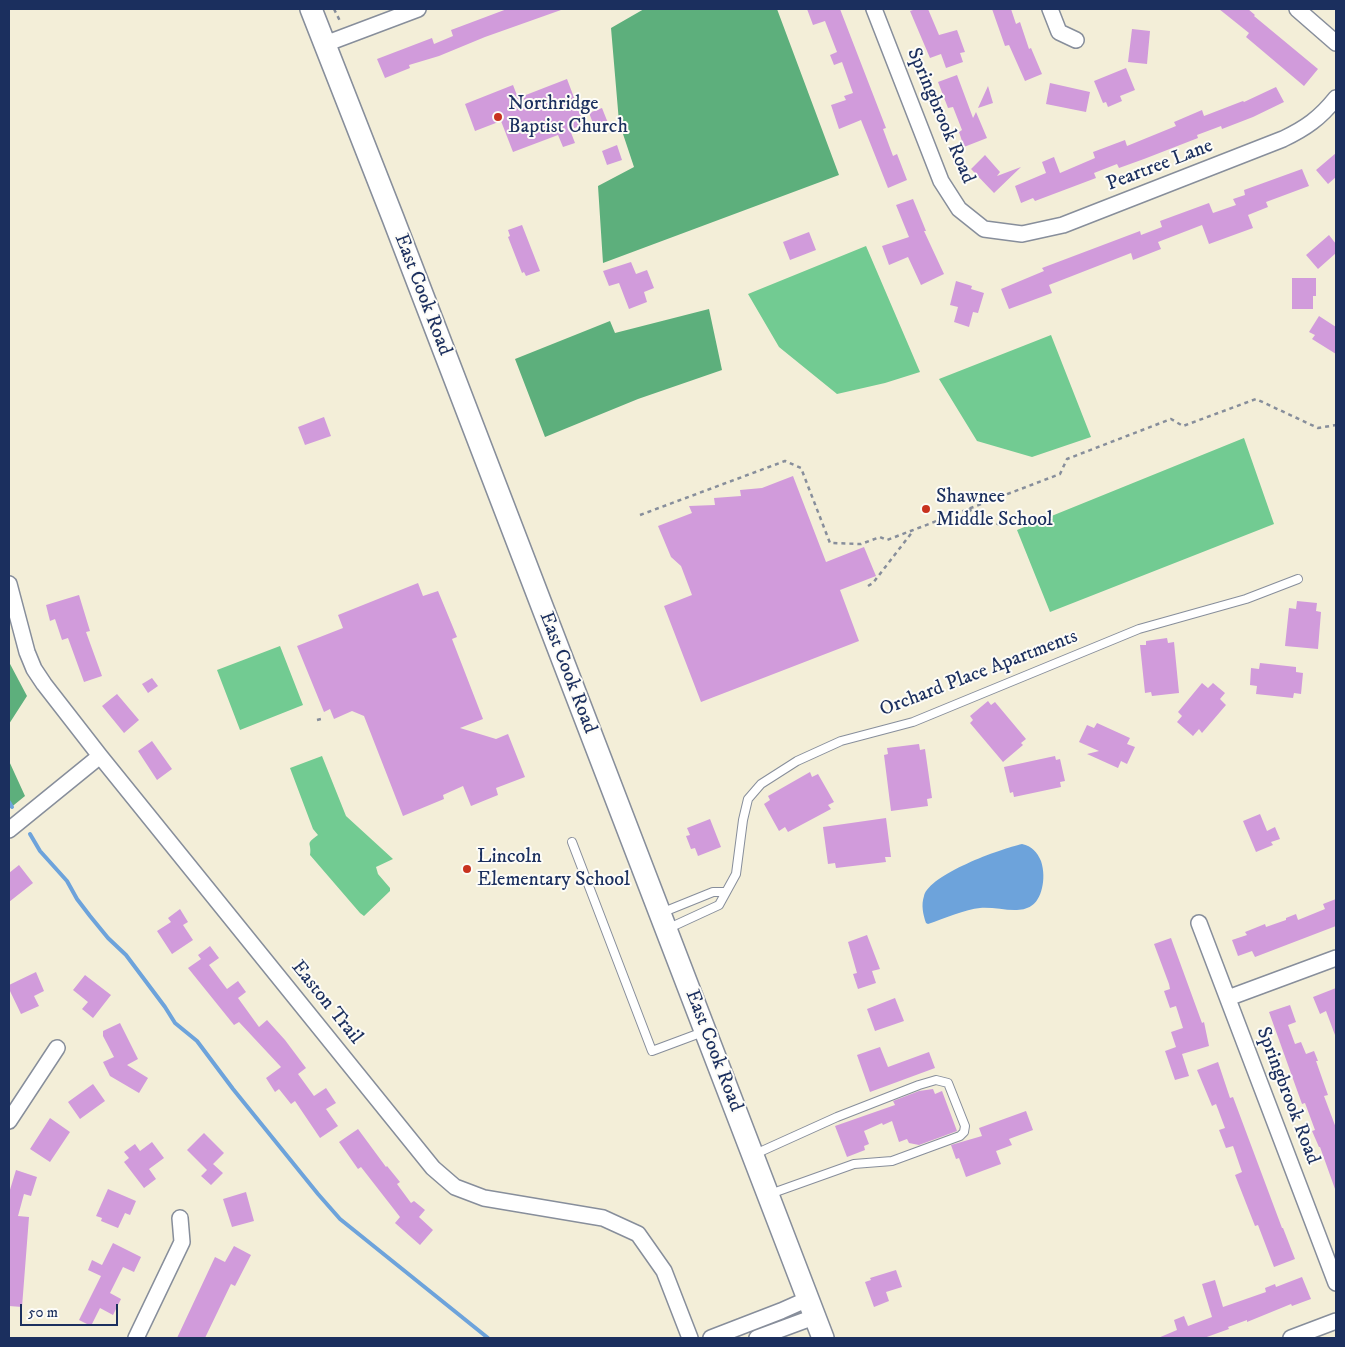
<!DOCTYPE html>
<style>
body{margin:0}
#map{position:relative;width:1345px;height:1347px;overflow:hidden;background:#f3eed8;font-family:"IM FELL DW Pica",serif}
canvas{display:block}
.frame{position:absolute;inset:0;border:10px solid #1b2f5e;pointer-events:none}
.scale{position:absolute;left:20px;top:1304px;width:98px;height:22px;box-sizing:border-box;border:2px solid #1b2f5e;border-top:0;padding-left:6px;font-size:15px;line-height:18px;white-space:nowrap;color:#1b2f5e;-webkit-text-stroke:4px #fdfcf7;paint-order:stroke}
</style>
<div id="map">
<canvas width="1345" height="1347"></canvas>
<div class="frame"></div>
<div class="scale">50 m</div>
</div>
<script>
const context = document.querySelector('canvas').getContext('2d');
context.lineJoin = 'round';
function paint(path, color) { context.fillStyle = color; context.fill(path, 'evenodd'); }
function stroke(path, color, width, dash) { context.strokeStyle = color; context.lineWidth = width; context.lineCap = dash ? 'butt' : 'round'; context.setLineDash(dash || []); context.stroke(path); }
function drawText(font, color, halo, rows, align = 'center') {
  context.font = font + ' "IM FELL DW Pica",serif'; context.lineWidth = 4; context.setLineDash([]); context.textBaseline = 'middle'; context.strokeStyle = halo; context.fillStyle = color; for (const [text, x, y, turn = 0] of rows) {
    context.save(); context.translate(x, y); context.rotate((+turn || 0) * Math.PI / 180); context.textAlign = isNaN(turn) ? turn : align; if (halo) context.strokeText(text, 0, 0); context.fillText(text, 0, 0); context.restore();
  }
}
paint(new Path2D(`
 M866,246L920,372L885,383L837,394L779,347L748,294Z
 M1051,335L1091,437L1032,457L977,441L939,379Z
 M1244,438L1274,524L1050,612L1017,530Z
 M280,646L303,705L240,730L217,670Z
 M322,756L346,816L393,859L376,867L378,874L390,888V891L364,916L360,913L310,855C312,842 304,845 318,835L313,829L290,768Z`), '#72cb92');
paint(new Path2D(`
 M644,9H777L839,175L603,263L598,186L634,167L619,122L611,28Z
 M709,309L722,370L638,399L545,437L515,359L610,321L615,333Z
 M9,662L27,696L9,724Z
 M9,761L25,796L9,809Z`), '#5daf7c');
paint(new Path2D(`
 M1022,844C1032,846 1037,852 1041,861C1044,870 1044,880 1042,888C1034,922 1004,906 980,908C966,909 943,919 928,924L926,923C923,914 921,905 924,896C930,874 1000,849 1022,844Z`), '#6da3db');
stroke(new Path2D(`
 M9,802L12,807
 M30,834L40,851L67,881L77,899L90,916L108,938L126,955L165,1007L175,1023L197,1041L233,1089L318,1194L340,1219L488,1338`), '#6da3db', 4);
paint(new Path2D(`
 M507,9L561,10L485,37L439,56L409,65L410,68L385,78L377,59L432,38L434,44L453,36L451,30Z
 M807,9H840L886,128L883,129L893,156L897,154L907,180L888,188L861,120L839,129L831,105L846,100L844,96L853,93L842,62L834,65L830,55L837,52L825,21L813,25Z
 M916,9H928L939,35L957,30L965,52L960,53L963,62L946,68L941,54L930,58L910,11Z
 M992,9H1011L1016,24L1020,22L1029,49L1031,48L1042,74L1025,81L1009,45L1005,46Z
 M1219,9H1248L1255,15L1254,16L1318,69L1304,86L1246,37L1249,33Z
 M1132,29L1150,31L1147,64L1128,62Z
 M1126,68L1135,90L1120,96L1122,101L1108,107L1106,102L1103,103L1094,81Z
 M957,75L973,118L976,112L987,138L964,147L959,132L962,130L953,107L948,108L938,82Z
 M567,79L584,124L570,130L575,143L563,147L558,135L513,152L501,121L475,131L465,104L513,85L518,98Z
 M1050,83L1090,92L1086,112L1046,104Z
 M988,86L993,103L978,108Z
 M1276,87L1284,102L1253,117L1222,129L1221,126L1197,135L1198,138L1144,159L1119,168L1117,164L1094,173L1096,178L1035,201L1033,198L1021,203L1015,186L1046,173L1042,162L1054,157L1060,173L1095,158L1093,152L1125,140L1127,146L1176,126L1174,122L1202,110L1204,116L1243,101L1244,102Z
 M602,108L608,123L595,128L589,113Z
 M617,145L622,160L607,165L602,151Z
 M1336,153V177L1328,184L1316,170Z
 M985,155L1000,172L997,176L1021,167L994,193L971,169Z
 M1302,169L1309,186L1266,202L1268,207L1248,215L1253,228L1209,244L1202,225L1158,242L1161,249L1133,260L1131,253L1049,285L1052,293L1009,309L1001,289L1044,271L1042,268L1140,231L1141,235L1162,227L1160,221L1209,203L1213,213L1236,205L1233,199L1245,195L1244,190Z
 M913,199L926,231H924L944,274L921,285L908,257L889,265L882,246L909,237L896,205Z
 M522,225L540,271L526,276L524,272L522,273L508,237L510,236L508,230Z
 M809,232L816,250L790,260L783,242Z
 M1329,235L1336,244V253L1318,269L1306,255Z
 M631,262L636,274L647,270L654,288L644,292L647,302L629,309L619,283L609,286L603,271Z
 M1292,278H1316V296H1313V309H1292Z
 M956,281L972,286L971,289L984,293L978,313L973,312L969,327L954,322L958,307L950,305Z
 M1319,316L1336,327V354L1312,339L1315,335L1309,332Z
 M324,417L331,436L305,445L298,427Z
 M793,476L826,562L864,547L876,576L840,590L859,641L701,702L664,606L692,595L681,566L671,557L658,526L692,513L689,506L715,505L714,498L741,496L740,490L762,488Z
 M418,583L423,596L438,591L457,637L452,639L483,719L460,728L496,739L508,734L525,777L496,788L498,795L471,806L463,786L443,795L444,799L403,816L364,716L352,711L334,719L330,709L324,712L297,646L343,628L338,615Z
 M79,595L90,631L86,632L102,676L84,682L68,638L62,640L55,619L50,621L46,605Z
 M1297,601L1317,603L1316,611L1321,612L1318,649L1285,646L1289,608L1296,609Z
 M1167,638L1168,643L1174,642L1179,693L1152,696L1151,692L1145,693L1140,645H1146V641Z
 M1260,663L1296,667V672L1303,673L1301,694L1294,693L1293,698L1256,694L1257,686L1250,685L1251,668L1259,669Z
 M152,678L158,686L148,693L142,684Z
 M1202,683L1208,688L1213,683L1225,693L1220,699L1226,705L1202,733L1199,729L1193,736L1177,722L1182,716L1178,712Z
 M117,694L139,720L124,733L102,706Z
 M988,701L991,705L995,702L1026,739L1021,743L1023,745L1003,762L970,723L973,720L970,716Z
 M1097,723L1130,738L1127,744L1135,747L1127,764L1121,761L1118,768L1087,754L1099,751L1079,742L1087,725L1094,728Z
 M152,741L172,769L157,780L138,751Z
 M919,744L920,750L925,749L932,798L927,799L928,806L891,811L884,755L888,754L887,748Z
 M1055,756L1056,760L1060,759L1065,781L1060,782L1061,787L1014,797L1013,792L1010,793L1004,767Z
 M810,772L812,777L818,774L834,802L828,805L831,809L788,832L785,827L779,831L764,804L770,800L768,796Z
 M1260,814L1267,831L1275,827L1280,839L1271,842L1273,845L1256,852L1243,821Z
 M886,818L891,857H885L886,862L836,868L835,863L828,864L823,827Z
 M710,819L721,847L698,856L695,848L691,849L686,836L690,835L687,828Z
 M19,865L33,883L9,902V873Z
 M1336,899V926L1255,957L1252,951L1238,956L1232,940L1247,935L1245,932L1265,924L1266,927L1286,920V918L1296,914L1298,920L1325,909L1323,904Z
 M180,909L188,922L183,925L193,940L172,954L157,931L171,922L168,918Z
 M867,935L880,969L872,971L876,983L858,989L853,974L857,973L848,942Z
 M1171,938L1202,1023L1204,1022L1209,1046L1182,1054L1189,1076L1175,1080L1165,1051L1176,1047L1171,1032L1183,1028L1176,1006L1170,1008L1164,991L1170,989L1169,984L1154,944Z
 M210,946L219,958L209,965L227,989L238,981L246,992L238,998L259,1027L267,1020L285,1040L306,1068L298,1074L314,1096L326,1088L336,1103L326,1109L338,1126L320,1138L295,1101L291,1104L279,1089L275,1092L266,1078L281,1067L239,1022L234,1025L188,968L201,959L198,955Z
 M36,972L44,991L34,996L39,1006L21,1014L9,989V985Z
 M85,975L111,995L93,1018L82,1009L88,1002L73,990Z
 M1336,988V1035H1335L1326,1011L1320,1014L1313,997Z
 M895,998L904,1021L875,1031L867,1009Z
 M1290,1005L1296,1022L1288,1025L1295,1044L1301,1042L1306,1054L1314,1051L1318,1061H1316L1328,1095L1324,1096L1336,1128V1188L1335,1189L1320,1147H1319L1312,1131L1315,1130L1305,1103L1302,1104L1269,1012Z
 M120,1023L138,1059L127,1065L148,1078L139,1093L110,1076L103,1062L114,1057L103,1036V1031Z
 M880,1047L888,1067L929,1052L935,1068L870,1092L857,1055Z
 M1218,1062L1230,1098L1233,1097L1282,1228H1283L1295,1259L1274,1267L1258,1225L1255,1226L1235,1175L1242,1172L1233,1146L1226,1148L1219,1130L1225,1128L1216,1104L1212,1106L1197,1070Z
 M93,1084L105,1101L80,1119L68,1102Z
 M933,1089L935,1094L942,1091L957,1131L919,1145L909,1143L907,1139L899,1142L892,1121L883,1125L882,1123L864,1131L869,1144L864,1146L865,1150L847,1157L835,1126L895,1105L893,1101L919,1091Z
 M1026,1111L1033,1130L1009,1139L1012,1145L996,1151L1001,1164L966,1177L959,1158L956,1159L951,1145L982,1136L979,1128Z
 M50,1118L70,1132L50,1162L30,1149Z
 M358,1129L386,1167L387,1166L400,1182L397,1184L411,1203L414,1201L425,1210L419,1217L433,1230L420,1245L395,1223L400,1217L361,1167L358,1169L339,1142Z
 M204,1133L224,1153L213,1164L223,1173L211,1185L201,1176L207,1170L187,1150Z
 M152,1142L164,1158L149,1169L156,1179L144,1188L124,1162L129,1158L124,1152L135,1144L140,1151Z
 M16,1170L37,1177L31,1196L24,1194L18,1216L29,1217L22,1307L9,1306L10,1237L9,1236V1193Z
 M108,1189L136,1201L130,1215L125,1213L118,1228L101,1221L102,1218L96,1216Z
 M246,1192L254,1221L232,1227L223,1199Z
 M113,1243L141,1257L134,1272L123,1267L110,1293L121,1299L113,1315L100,1308L91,1326L79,1320L101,1276L88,1270L92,1260L102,1265Z
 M234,1246L251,1255L235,1286L231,1284L205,1338H177L215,1257L225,1262Z
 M896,1270L902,1287L886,1292L889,1301L874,1307L865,1282L871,1280L870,1278Z
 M1302,1277L1311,1299L1292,1306L1291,1304L1247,1322V1320L1228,1327L1229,1329L1204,1338H1158L1177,1330L1174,1320L1184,1316L1188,1326L1212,1317L1202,1284L1215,1280L1223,1307L1266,1292L1265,1288L1275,1284L1276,1287Z`), '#d19bdb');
const lane = new Path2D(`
 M572,842L652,1051L703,1032
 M661,913L713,892H725
 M667,929L719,905L736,874L743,820L748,799L761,784L797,761L841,741L913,722L1139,629L1246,599L1298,579
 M753,1155L837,1117L919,1085L936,1080L948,1083L965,1126L964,1132L960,1136L892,1161L854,1164L770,1194`);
const street = new Path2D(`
 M874,9L941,181L959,209L984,229L1022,234L1063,225L1283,139C1306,128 1320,118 1336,98
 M1050,9L1059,32L1076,40
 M1297,9L1336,43
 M325,44L418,9
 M9,584L27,652L34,669L44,684L100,756L433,1168L455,1187L484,1198L603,1218L638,1234L664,1271L690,1338
 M9,830L100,756
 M1199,923L1336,1283
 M1228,998L1336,958
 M9,1121L57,1048
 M136,1338L182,1242L180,1218
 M711,1338L781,1311L808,1299
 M757,1338L814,1317
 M1291,1338L1336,1321`);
const secondary = new Path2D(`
 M311,9L393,218L823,1338`);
stroke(lane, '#878e9b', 10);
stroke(street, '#878e9b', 18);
stroke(secondary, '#878e9b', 24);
stroke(new Path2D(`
 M334,9L341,23
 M968,509L1002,526
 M640,515L785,461L801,468L830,543L861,544L880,537L887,540L1060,474L1067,459L1171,419L1183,426L1256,399L1318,428L1336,425
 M868,586L873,583L913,531
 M317,720L321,719`), '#878e9b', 2.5, [4, 4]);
stroke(lane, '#fff', 8);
stroke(street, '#fff', 15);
stroke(secondary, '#fff', 21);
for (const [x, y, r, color] of [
 [498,117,5,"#c8321e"],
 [926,509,5,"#c8321e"],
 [467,869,5,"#c8321e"]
]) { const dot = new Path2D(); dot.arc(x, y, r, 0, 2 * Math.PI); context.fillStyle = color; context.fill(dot); stroke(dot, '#fdfcf7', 2); }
drawText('20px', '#1b2f5e', '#fdfcf7', [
 ["Northridge",508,105],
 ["Baptist Church",508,128],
 ["Shawnee",936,498],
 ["Middle School",936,521],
 ["Lincoln",477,858],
 ["Elementary School",477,881]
], 'left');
drawText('20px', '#1b2f5e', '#fdfcf7', [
 ["Springbrook Road",940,116,67],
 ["Peartree Lane",1160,166,-21],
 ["East Cook Road",422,295,69],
 ["East Cook Road",567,673,69],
 ["Orchard Place Apartments",979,674,-21],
 ["Easton Trail",326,1003,51],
 ["East Cook Road",713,1051,69],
 ["Springbrook Road",1287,1096,69]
]);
</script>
